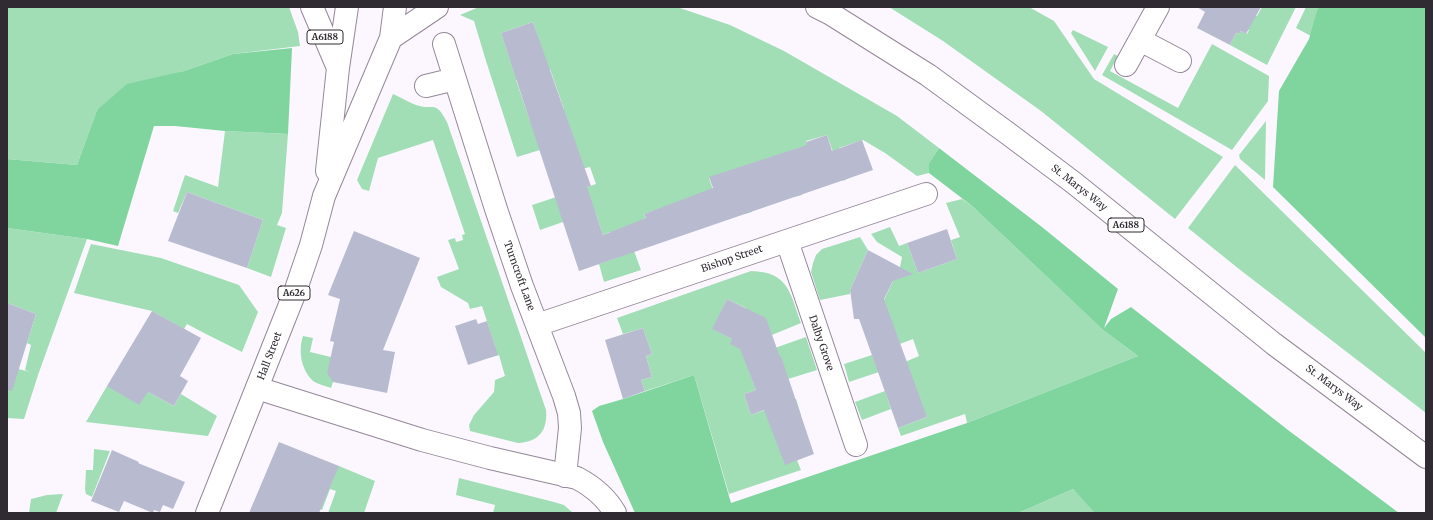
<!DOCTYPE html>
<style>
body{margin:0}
#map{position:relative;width:1433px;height:520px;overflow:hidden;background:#fcf7ff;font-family:Merriweather,serif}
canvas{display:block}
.frame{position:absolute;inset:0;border:8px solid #302b32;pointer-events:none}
</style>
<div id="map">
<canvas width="1433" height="520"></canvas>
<div class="frame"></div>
</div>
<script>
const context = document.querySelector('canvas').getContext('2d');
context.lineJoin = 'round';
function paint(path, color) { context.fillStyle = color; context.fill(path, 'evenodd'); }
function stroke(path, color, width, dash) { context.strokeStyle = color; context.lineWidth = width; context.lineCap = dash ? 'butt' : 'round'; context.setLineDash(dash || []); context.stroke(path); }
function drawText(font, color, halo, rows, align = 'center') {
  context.font = font + ' Merriweather,serif'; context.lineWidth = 3.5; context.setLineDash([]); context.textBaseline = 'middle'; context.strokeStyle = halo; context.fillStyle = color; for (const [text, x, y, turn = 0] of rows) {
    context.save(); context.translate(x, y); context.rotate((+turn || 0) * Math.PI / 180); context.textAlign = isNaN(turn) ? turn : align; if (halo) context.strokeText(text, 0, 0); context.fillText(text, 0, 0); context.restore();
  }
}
paint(new Path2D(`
 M7,7H289L298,32L300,46L233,54L184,71L158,78L97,110L77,165L7,159Z
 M479,7H677L730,25L784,51L897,116L939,148L929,163V173L917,176L885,153L863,140L839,148L849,178L843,181L827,135L806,141L811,157L792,164L802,195L794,197L779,155L741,180L752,212L745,214L730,171L709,178L713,190L644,214L655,243L625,226L641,270L604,282L599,264L619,257L610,232L603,235L596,214L563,222L540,230L532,205L596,184L590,167L581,169L540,150L517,157L486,61L474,21L460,15ZM533,22L547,64L515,75L501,33ZM550,69L564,109L530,121L516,80Z
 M889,7H1029L1054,21L1094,79L1223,157L1175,219L1041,111L943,41Z
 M1262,7H1296L1267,65L1230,45L1236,33L1239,34L1241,31L1247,34L1249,30L1241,26L1251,13L1257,16Z
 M1306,7H1318L1311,36L1296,28Z
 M1073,30L1108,47L1095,71L1071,33Z
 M1212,44L1269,76L1268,101L1232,150L1102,75L1114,54L1118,56L1110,71L1178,108Z
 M393,94C400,97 408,102 416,105C434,111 435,99 447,122L546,410C548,430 539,442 518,443L470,431L469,425L474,415L494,392L495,380L505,376L499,355L489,358L486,349L495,346L482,306L470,309L468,303L441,287L437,277L459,269L448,240L455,238L456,242L463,240L462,235L465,234L433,140L378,158L369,191L362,189L357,180Z
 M1266,121L1265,180L1240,159L1239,155Z
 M225,131L288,134L282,213L277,225L286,228L271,277L247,268L263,220L187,192L178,213L173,211L185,175L218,187Z
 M1235,165L1426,353V413L1239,269L1188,228Z
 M962,199L972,206L1103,330L1138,356L967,423L965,414L901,436L898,428L927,417L900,364L919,356L913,339L900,344L882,304L900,267L902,257L877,242L871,234L890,227L899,246L907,243L918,273L957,259L951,240L960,237L946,203Z
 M7,228L87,239L38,375L24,419L7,418V366L30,372L25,370L31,345L27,343L36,314L7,303Z
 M860,237L868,250L850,290V294L820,300L811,272L813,263L816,255L822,249Z
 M91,244L161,258L239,285L258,312L242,352L204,333L187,324L184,329L152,311L74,293Z
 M751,271C789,272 790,293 801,323L755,342L746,308L727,299L713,329L732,339L755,355L806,337L817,370L788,379L781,357L748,368L756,390L744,394L751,415L796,399L801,415L797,460L801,470L729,494L694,375L645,391L641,380L652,377L646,356L652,354L643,328L623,334L617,318Z
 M303,336L313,338L310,352L331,357L333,382L331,388C326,386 317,384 313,381C301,370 298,350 303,336Z
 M872,355L879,372L849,382L844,364Z
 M107,386L148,392L174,406L181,394L217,416L208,436L86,422Z
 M885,391L891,409L862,420L855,402Z
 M94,449L110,451L92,497L86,494L85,489L86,470H93Z
 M339,466L375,481L364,513H328L336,491L330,489L322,510L296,499Z
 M459,478L554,502L564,505L573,513H493L495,505L456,495Z
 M1073,489L1096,513H1018Z
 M63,494L56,513H29L31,499L47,495Z`), '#a1deb6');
paint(new Path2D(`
 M1318,7H1426V338L1273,187L1279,91L1309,39Z
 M292,48L288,134L225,131L175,126H154L118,246L87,239L7,228V159L77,165L97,110L127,84L184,71L233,54Z
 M939,148L1042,227L1118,289L1104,328L1111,319L1131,307L1288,430L1399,513H1095L1073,489L1018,513H635L603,442L592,411L599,406L623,399L694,375L731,503L967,423L1138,356L1103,330L972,206L929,173V163Z`), '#80d59f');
paint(new Path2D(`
 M1197,7H1261L1246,34L1241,31L1239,34L1236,33L1230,45L1197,28L1205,12Z
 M533,22L591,186L587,187L603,235L646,218L644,214L713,188L709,177L807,145L806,142L827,135L832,151L862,140L873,170L579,271L501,33Z
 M187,192L263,220L247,268L168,241Z
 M947,229L957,259L918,273L907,243Z
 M354,231L420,258L383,350L395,352L387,393L333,382L327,373L334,342L330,341L340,299L328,295Z
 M868,250L913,274L893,281L884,299L927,417L898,428L859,319H854L850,290Z
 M727,299L766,318L780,357L781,356L814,454L785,465L764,410L751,415L744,394L756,390L740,349L730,344L732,339L712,329Z
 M7,303L36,314L12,391L7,390Z
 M152,311L201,338L180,376L188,381L174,406L148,392L139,405L107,386Z
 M476,319L478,324L487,321L498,355L468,365L455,326Z
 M643,328L652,354L646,356L652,377L641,380L645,391L623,399L605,340Z
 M279,442L339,466L319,513H249Z
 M112,450L139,462L138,463L185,482L173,509L163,505L160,512L154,510L153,513L124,501L119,512L91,501Z`), '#b8bbd0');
const minor = new Path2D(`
 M1140,40L1180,61
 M444,44L496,209L522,286L564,396L569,413L570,428L565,476
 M1126,65L1158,7
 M426,86L455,79
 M787,241L856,445
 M537,325L926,194
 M257,388L422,440L490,458L577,478C592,486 606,497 615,513`);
const major = new Path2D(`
 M312,7L338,68
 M817,7L831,14L928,75L1010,135L1074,183L1274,344L1426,457
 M391,38L437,7
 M327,171L338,68L347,7
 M207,513L295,292L311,245L324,196L391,38L395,7`);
stroke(minor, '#948799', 24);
stroke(major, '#948799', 24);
stroke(minor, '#fff', 22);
stroke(major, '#fff', 22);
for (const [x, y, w] of [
 [325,37,36],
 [1126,225,36],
 [294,293,32]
]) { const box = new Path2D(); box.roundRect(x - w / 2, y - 7, w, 14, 3); context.fillStyle = '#fff'; context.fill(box); stroke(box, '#302b32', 1); }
drawText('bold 9px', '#302b32', null, [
 ["A6188",325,37],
 ["A6188",1126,225],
 ["A626",294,293]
]);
drawText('10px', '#302b32', '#fff', [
 ["St. Marys Way",1079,188,38],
 ["Bishop Street",732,259,-19],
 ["Turncroft Lane",519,276,70],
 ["Dalby Grove",821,343,71],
 ["Hall Street",270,356,-69],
 ["St. Marys Way",1334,388,37]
]);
</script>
